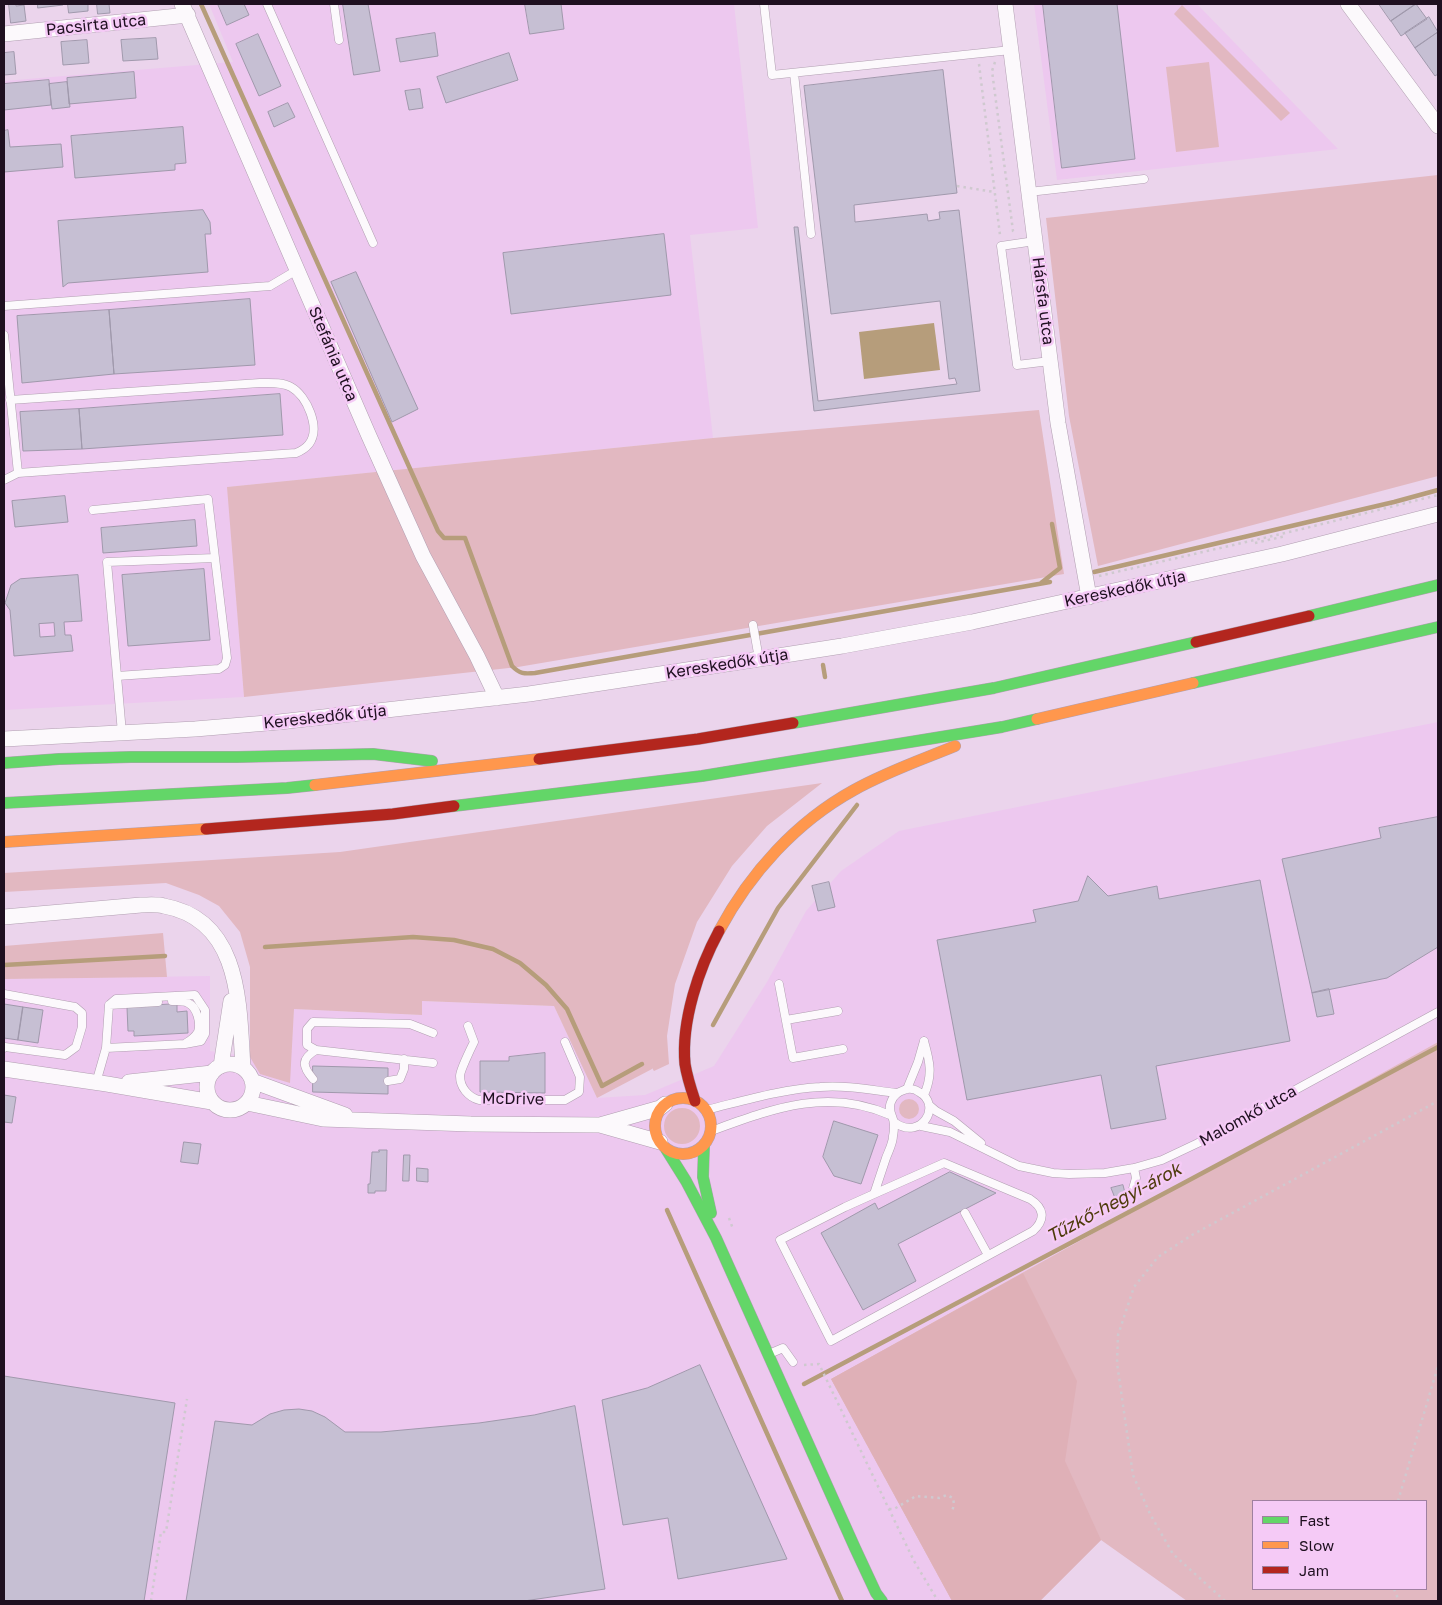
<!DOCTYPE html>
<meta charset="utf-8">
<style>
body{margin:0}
#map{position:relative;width:1442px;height:1605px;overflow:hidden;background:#ebd4ec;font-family:"Golos Text",sans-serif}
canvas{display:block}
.frame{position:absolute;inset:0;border:5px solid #1f1020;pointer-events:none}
.legend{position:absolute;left:1252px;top:1500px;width:175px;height:90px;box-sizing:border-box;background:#f5caf6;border:1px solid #9f80a0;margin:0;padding:6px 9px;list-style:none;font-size:15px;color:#1f1020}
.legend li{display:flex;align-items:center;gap:10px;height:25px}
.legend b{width:25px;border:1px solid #9f80a0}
</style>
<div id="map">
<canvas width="1442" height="1605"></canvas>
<div class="frame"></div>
<ul class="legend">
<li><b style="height:6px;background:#63d668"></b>Fast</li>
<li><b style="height:6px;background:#ff974d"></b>Slow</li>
<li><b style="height:6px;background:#b3261e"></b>Jam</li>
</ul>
</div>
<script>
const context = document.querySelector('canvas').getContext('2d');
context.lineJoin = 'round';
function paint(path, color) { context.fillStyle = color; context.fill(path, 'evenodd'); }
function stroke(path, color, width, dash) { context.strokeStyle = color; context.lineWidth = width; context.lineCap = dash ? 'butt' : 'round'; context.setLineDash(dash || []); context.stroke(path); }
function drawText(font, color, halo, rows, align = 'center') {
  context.font = font + ' "Golos Text",sans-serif'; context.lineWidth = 5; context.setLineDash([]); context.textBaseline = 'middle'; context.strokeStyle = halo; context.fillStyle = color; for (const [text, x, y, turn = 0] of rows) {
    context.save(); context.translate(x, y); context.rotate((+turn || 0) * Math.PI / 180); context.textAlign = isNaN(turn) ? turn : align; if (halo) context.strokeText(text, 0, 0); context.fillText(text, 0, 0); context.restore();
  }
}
paint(new Path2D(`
 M209,4H734L758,228L690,235L713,438L228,487L244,697L4,710V81L233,62Z
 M1034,4H1197L1338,149L1057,180Z
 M1438,722V1042L831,1379L952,1601H4V979L210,976V1051L250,1057L289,1082L294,1009L421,1015L422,1001L554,1006L597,1098L645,1095L714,1066L767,982L806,911L841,871L899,831Z`), '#edc8ef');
paint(new Path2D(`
 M1182,5L1290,113L1281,121L1174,14Z
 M1209,62L1219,147L1176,152L1166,67Z
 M1438,175V476L1098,566L1069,416L1046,218Z
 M1039,410L1064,574L518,667L244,697L227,487L713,438Z
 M822,783L767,826L732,866L697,922L675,984L667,1036L669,1064L654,1071L652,1068V1069L597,1098L554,1006L422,1001V1015L294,1009L290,1083L260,1074L250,1057V967L240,932L219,906L199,895L166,883L4,892V873L340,852Z
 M163,933L167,977L4,979V946Z
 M1438,1042V1601H1187L1101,1540L1040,1601H952L831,1379ZM1253,1501H1426V1589H1253Z
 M899 1109a10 10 0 1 1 20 0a10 10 0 1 1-20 0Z
 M664 1126a18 18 0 1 1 36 0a18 18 0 1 1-36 0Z`), '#e2b8c1');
paint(new Path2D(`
 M1023,1273L1077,1381L1065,1461L1101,1540L1040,1601H952L831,1379Z`), '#dfb0b7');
paint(new Path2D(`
 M934,323L940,370L864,379L859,332Z`), '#b69d7b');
stroke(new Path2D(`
 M201,4L438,531L444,538H465L512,666C520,674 524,674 535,673L1050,582
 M1094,572L1394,502L1438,490
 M1041,583L1060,568L1052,524
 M823,665L825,677
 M265,947L413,937L454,940L493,949L520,963L546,985L567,1009L602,1086L642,1064
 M4,965L165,956
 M713,1025L778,908L857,805
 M667,1210L842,1601
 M804,1384L1180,1185L1438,1047`), '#b69d7b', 4.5);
const building = new Path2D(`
 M9,4H16V6L24,5L26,21L11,23Z
 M38,4H63V5L38,8Z
 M68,4H88V11L69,13Z
 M97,4H109L110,13L98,14Z
 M218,4H244L249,15L227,25Z
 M343,4H368L380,71L354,75Z
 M525,4H561L564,29L530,34Z
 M1043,4H1117L1135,159L1062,168Z
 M1379,4H1416L1391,21Z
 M1416,4L1427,19L1401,36L1391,21Z
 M1429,17L1438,32L1415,48L1405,33Z
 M435,33L438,56L400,62L396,39Z
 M1437,33L1438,35V74L1435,76L1415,48Z
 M258,34L281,86L259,96L236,44Z
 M156,38L158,59L123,61L121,40Z
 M87,40L89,63L63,65L61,42Z
 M14,52L16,74L4,75V53Z
 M509,53L518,80L446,103L437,77Z
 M943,70L957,193L854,205L855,222L927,214L928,221L940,219L939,212L959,210L980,391L814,411L794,227H798L818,401L957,384L955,378L949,379L940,301L831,314L804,86Z
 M134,72L136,98L69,104L67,78Z
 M49,80L51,105L4,110V84Z
 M67,82L70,107L52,109L49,84Z
 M420,89L423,108L409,110L405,91Z
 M288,103L295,117L274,127L268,112Z
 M183,127L186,163L175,164V170L75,178L71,136Z
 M8,130L10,147L61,144L63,167L4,172V131Z
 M203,210L210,222L211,234H205L208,272L68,283L63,287L58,221Z
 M664,234L671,295L511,314L503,253Z
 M356,272L418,409L392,422L331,282Z
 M250,299L255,365L114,374L109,310Z
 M109,310L114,374L22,383L17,316Z
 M280,394L283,435L82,449L79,409Z
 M79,409L82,449L23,451L20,412Z
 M65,496L68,522L15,527L12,501Z
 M195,520L197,546L103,553L101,528Z
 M204,569L210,640L128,646L122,575Z
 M78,575L82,621L64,622L65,635H71L73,651L14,656L10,610L5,603L11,585L20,579ZM54,623L55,636L40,637L39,624Z
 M1438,817V947L1387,978L1312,993L1282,859L1381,838L1379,828Z
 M1088,876L1108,896L1157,886L1159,899L1260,880L1290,1041L1156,1066L1166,1119L1111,1129L1101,1075L967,1100L937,940L1036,922L1033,910L1078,901Z
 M829,882L835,907L818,911L812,886Z
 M1329,989L1334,1014L1317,1017L1312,993Z
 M4,1004L23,1007L18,1040L4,1038Z
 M177,1004V1012L187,1011L188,1033L134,1036V1031H128L127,1007Z
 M23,1007L43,1010L38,1043L18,1040Z
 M545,1053V1093L480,1092V1061H509V1057Z
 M313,1066L388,1068V1094L313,1092Z
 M4,1095L16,1097L12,1123L4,1122Z
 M834,1121L878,1135L861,1184L834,1176L823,1157Z
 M184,1142L201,1144L198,1164L181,1162Z
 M379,1150H387L386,1191H375V1193H368V1184H370L372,1152H379Z
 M404,1155H410L409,1181H403Z
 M417,1168L428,1169V1182L417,1181Z
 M950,1172L996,1193L898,1244L916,1281L863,1310L821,1233L875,1203L878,1209Z
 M1123,1185L1125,1193L1115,1198L1111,1188Z
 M700,1365L787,1559L678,1579L668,1518L623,1525L602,1400L647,1388Z
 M4,1376L175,1403L144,1601H4Z
 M575,1406L605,1589L524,1601H186L215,1421L252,1425L270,1414L284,1410L299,1409L312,1411L325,1417L345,1432H381L479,1423L534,1415Z`);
paint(building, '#c6bfd3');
stroke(building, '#a099ac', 1);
const lane = new Path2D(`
 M267,4L373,243
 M334,4L339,40
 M764,4L772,75L1011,50
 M794,73L811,234
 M1029,192L1144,179
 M1035,241L1001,246L1017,365L1050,361
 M4,306L270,286L297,270
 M4,335L18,473
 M4,480L18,473L296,453C301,451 305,449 309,444C321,428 307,396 291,387C282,382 270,383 260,383L10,400
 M93,510L208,499L215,558
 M753,625L759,659
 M117,676L219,669L225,665L227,658L215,558L107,562L122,733
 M779,984L793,1058L843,1049
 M4,994L75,1007L82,1013V1027L76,1047L65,1055L5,1047L4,1048
 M172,1001C178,1001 183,1000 188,1003C197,1007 201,1023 198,1032C195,1037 191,1040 186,1043
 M109,1005L158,1002
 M786,1020L838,1011
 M468,1026L474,1042C471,1048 460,1071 460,1076C460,1087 468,1097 479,1100H565L579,1092L580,1077L565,1042
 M924,1041C930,1062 933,1075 924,1095
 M433,1063L316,1050L307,1045V1029L313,1022L410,1024L433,1033
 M313,1079C302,1066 301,1059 316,1050
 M388,1081L400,1079L404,1069V1059
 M96,1083L106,1048L109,1005L116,999L195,995L205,1010V1034L201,1041L185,1044L106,1048
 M907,1089L918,1062L924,1041
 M929,1105L936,1111L954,1121L981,1143
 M706,1110C743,1101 782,1089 820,1087C846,1085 871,1090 896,1093
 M921,1126L950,1132L1019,1166L1053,1173L1069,1174L1105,1173L1134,1168L1162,1160L1198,1143L1438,1012
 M711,1131C772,1109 827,1087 890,1115
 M1132,1192L1136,1178L1134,1168
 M874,1194L944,1163L1030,1199C1044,1208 1046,1219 1033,1231L831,1341L780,1240L845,1207L874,1194C878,1182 882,1170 886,1158C889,1150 893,1143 893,1136C894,1132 894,1128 894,1124C894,1117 887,1111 891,1102C893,1096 898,1092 904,1090C909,1088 915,1089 919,1092C943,1105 921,1142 894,1122
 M965,1213L988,1255
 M769,1354L783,1348L793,1362`);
const street = new Path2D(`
 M182,4L369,436L423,556L477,656L497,698
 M1005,4L1058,423L1089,597
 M1348,4L1438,126
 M4,34L188,15
 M4,739L195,729L279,722L529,694L759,659L842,646L972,622L1282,554L1438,514
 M4,917L141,905C149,905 157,904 164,906C242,920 239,1006 243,1068
 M207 1087a23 23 0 1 1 46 0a23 23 0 1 1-46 0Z
 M221,1066L231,1001
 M4,1069L107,1084L212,1102
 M252,1081L345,1115
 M129,1082L212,1073
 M247,1103L323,1119L471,1124L600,1125L660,1142
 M600,1125L660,1108L665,1104`);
const fast = new Path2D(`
 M1309,616L1438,585
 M1193,683L1438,627
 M793,723L994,688L1196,642
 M4,763L59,759L131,757H237L373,754L432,761
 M4,803L287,788L315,785
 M454,806L702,776L1002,727L1037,719
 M704,1145L703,1177L711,1213
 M666,1149L686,1181L716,1238L855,1548L876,1593L882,1601`);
const slow = new Path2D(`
 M1037,719L1193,683
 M315,785L539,759
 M4,842L206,829
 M719,931C750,873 796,822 854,790C886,772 921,760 955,746
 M655 1126a28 28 0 1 1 56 0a28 28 0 1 1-56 0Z`);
const jam = new Path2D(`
 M1196,642L1309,616
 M539,759L698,739L793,723
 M206,829L393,814L454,806
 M695,1101C691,1089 687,1077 685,1064C681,1021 699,968 719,931`);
stroke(lane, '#b19fb1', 9);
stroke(street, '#b19fb1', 16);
stroke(fast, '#b19fb1', 12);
stroke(slow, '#b19fb1', 12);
stroke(jam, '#b19fb1', 12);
stroke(new Path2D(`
 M995,62L992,71L1013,231L1016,234
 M979,64L1000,235
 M957,186L994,192
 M1255,543L1286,536
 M1099,576L1298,530L1438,495
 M729,1218L733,1229
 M804,1365L819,1364L914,1561L938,1601
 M1398,1501L1438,1366
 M889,1509H894L916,1496L939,1498L947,1495L953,1498L954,1504L952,1512
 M1394,1589L1399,1601
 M151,1601L161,1532H166L187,1399
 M1225,1601L1173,1554L1150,1514L1133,1475L1117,1363L1118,1335L1134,1287L1158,1257L1192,1235L1438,1101`), '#cfc9cf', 2.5, [2.5, 4]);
stroke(lane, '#fcf9fc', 8);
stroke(street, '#fcf9fc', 15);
stroke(fast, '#63d668', 11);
stroke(slow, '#ff974d', 11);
stroke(jam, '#b3261e', 11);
drawText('16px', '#1f1020', '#f5caf6', [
 ["Pacsirta utca",96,25,-6],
 ["Hársfa utca",1043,301,83],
 ["Stefánia utca",333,354,67],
 ["Kereskedők útja",1125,589,-12],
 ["Kereskedők útja",727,664,-9],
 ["Kereskedők útja",325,717,-6],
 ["McDrive",513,1099,1],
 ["Malomkő utca",1248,1116,-29]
]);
drawText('italic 18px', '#4e3b0b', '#f5caf6', [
 ["Tűzkő-hegyi-árok",1114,1203,-28]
]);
</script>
